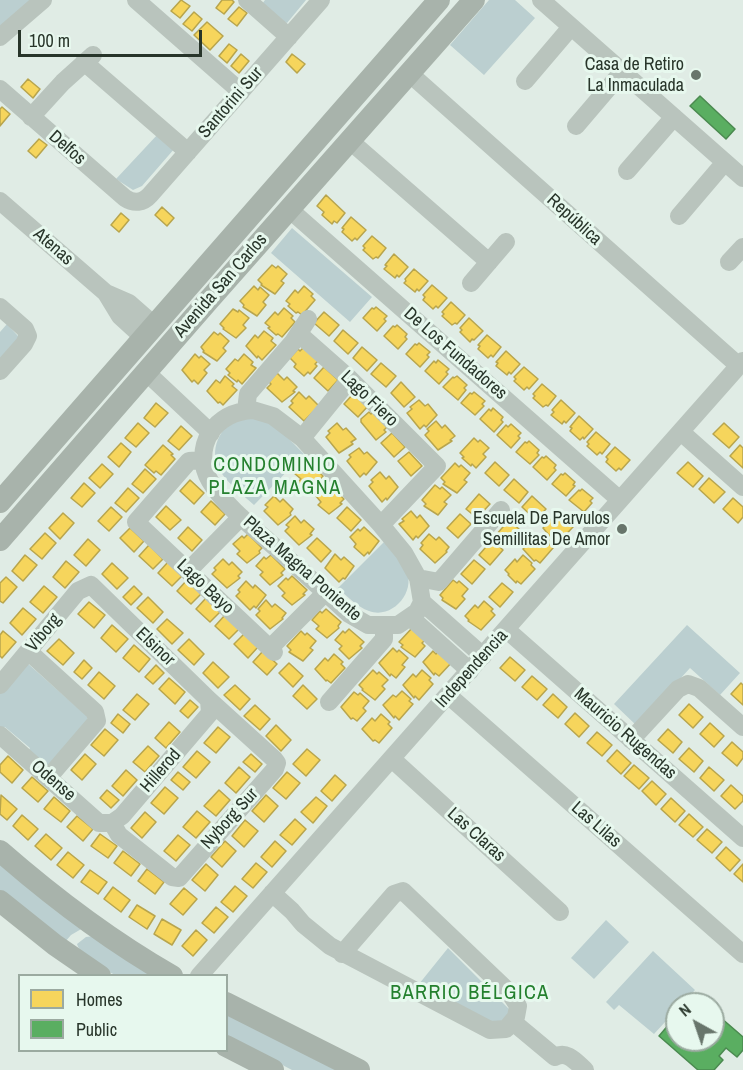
<!DOCTYPE html>
<meta charset="utf-8">
<style>
body{margin:0}
#map{position:relative;width:743px;height:1070px;overflow:hidden;background:#e0ece5;font-family:"Archivo Narrow",sans-serif}
canvas{display:block}
.legend{position:absolute;left:18px;top:974px;width:210px;height:78px;box-sizing:border-box;background:#e7f8ee;border:2px solid #9baaa0;margin:0;padding:8px 10px;list-style:none;font-size:18px;color:#28352a}
.legend li{display:flex;align-items:center;gap:12px;height:30px}
.legend b{width:30px;border:2px solid #9baaa0}
.north{position:absolute;left:665px;top:992px;width:60px;height:60px;box-sizing:border-box;background:#e7f8ee;border:2px solid #9baaa0;border-radius:50%;rotate:320deg;font-size:16px;font-weight:700;line-height:24px;text-align:center;color:#28352a}
.north::after{content:'';display:block;margin:auto;width:21px;height:27px;background:#68756b;clip-path:polygon(50% 0,100% 100%,50% 72%,0 100%)}
.scale{position:absolute;left:18px;top:30px;width:184px;height:27px;box-sizing:border-box;border:3px solid #28352a;border-top:0;padding-left:8px;font-size:18px;line-height:21px;white-space:nowrap;color:#28352a;-webkit-text-stroke:4px #e7f8ee;paint-order:stroke}
</style>
<div id="map">
<canvas width="743" height="1070"></canvas>
<ul class="legend">
<li><b style="height:16px;background:#f6d55c"></b>Homes</li>
<li><b style="height:16px;background:#5aae61"></b>Public</li>
</ul>
<div class="north">N</div>
<div class="scale">100 m</div>
</div>
<script>
const context = document.querySelector('canvas').getContext('2d');
context.lineJoin = 'round';
function paint(path, color) { context.fillStyle = color; context.fill(path, 'evenodd'); }
function stroke(path, color, width, dash) { context.strokeStyle = color; context.lineWidth = width; context.lineCap = dash ? 'butt' : 'round'; context.setLineDash(dash || []); context.stroke(path); }
function drawText(font, color, halo, rows, align = 'center') {
  context.font = font + ' "Archivo Narrow",sans-serif'; context.lineWidth = 6; context.setLineDash([]); context.textBaseline = 'middle'; context.strokeStyle = halo; context.fillStyle = color; for (const [text, x, y, turn = 0] of rows) {
    context.save(); context.translate(x, y); context.rotate((+turn || 0) * Math.PI / 180); context.textAlign = isNaN(turn) ? turn : align; if (halo) context.strokeText(text, 0, 0); context.fillText(text, 0, 0); context.restore();
  }
}
paint(new Path2D(`
 M0,0H31L0,27Z
 M265,0H306L287,23L279,20L262,4Z
 M489,0H515L535,18L484,75L450,45Z
 M158,134L175,148L142,186L133,190L116,179Z
 M292,228L372,297L350,322L271,253Z
 M7,324L18,336L19,341L0,367V332Z
 M256,417C277,425 289,439 304,454L254,505C243,495 229,485 220,471C208,452 219,424 242,418C247,417 252,417 256,417Z
 M384,542C391,550 400,559 405,568C418,590 393,620 369,611C357,607 347,596 338,588Z
 M687,625L740,673L720,695L690,668L637,726L614,704Z
 M26,662L87,716L88,722L47,768L27,754L30,748L5,727L0,730V693Z
 M0,859L83,928L71,935L65,942L29,915L0,890Z
 M606,920L629,942L594,979L571,958Z
 M94,936L161,975C147,975 131,978 117,975C106,973 80,955 77,944L86,937Z
 M448,948L511,1011L509,1016L495,1025L419,984Z
 M653,951L695,990L682,1004H677V1009L654,1034L619,1005L614,1010L606,1002Z
 M226,1014L336,1070H292L227,1036Z`), '#bbcfd0');
const homes = new Path2D(`
 M181,0L190,6L180,18L171,11Z
 M222,0H232L234,2L224,14L216,8Z
 M239,7L247,13L237,26L228,19Z
 M194,12L202,19L192,31L183,24Z
 M207,22L223,36L210,50L194,35Z
 M229,44L237,50L227,63L219,56Z
 M241,54L249,61L239,73L231,66Z
 M292,54L305,64L297,73L286,62Z
 M28,79L40,89L33,98L21,87Z
 M2,107L10,114L0,126V109Z
 M39,139L47,145L36,158L28,151Z
 M326,195L345,213L337,223L334,221L332,224L322,215L324,212L317,206Z
 M162,207L174,218L167,226L155,215Z
 M121,213L129,220L119,232L111,225Z
 M351,217L366,230L357,240L355,238L352,241L342,232L344,229L342,228Z
 M372,236L386,248L378,258L376,257L373,259L363,250L365,248L363,246Z
 M394,254L408,267L399,277L397,275L395,278L384,269L387,266L385,265Z
 M272,265L276,268L278,266L287,274L281,281L284,283L275,294L261,285L262,284L258,280Z
 M414,269L428,281L419,291L417,289L415,292L404,283L406,281L405,279Z
 M432,285L447,298L438,308L436,306L433,309L423,300L425,297L423,295Z
 M254,286L258,290L260,287L269,295L263,302L266,305L257,316L243,307L244,305L240,301Z
 M304,286L313,294L311,296L315,300L302,315L298,312L296,313L288,306L290,304L286,301L295,290L298,293Z
 M451,302L465,315L457,324L455,323L452,325L442,316L444,314L442,312Z
 M376,307L387,316L384,319L386,321L377,331L363,318L372,308L374,309Z
 M284,308L293,316L291,318L295,322L282,337L278,334L276,335L268,328L270,327L265,323L275,312L278,315Z
 M233,309L238,312L239,310L249,318L243,325L246,328L236,338L223,329L224,328L220,324Z
 M324,312L339,325L329,336L314,323Z
 M469,318L483,331L474,340L472,339L470,342L460,332L462,330L460,328Z
 M397,325L407,334L405,337L407,339L398,349L384,336L393,326L395,327Z
 M343,330L358,343L348,354L334,341Z
 M264,331L273,338L271,341L276,345L262,360L258,356L257,358L246,346L255,335L258,338Z
 M214,332L218,335L220,333L229,341L223,348L226,351L217,361L203,352L204,351L201,347Z
 M487,335L501,347L493,357L491,355L488,358L478,349L480,346L478,345Z
 M419,343L430,352L427,355L429,357L420,367L406,354L415,344L417,345Z
 M304,347L319,360L315,364L317,366L310,374L308,372L304,376L294,367L296,364L290,358L298,349L300,351Z
 M362,347L377,360L367,371L353,358Z
 M506,351L520,364L511,374L509,372L507,375L496,366L498,363L496,362Z
 M195,354L199,358L201,356L210,364L204,370L207,373L198,384L194,380L192,382L182,370Z
 M244,354L253,362L251,365L256,368L242,384L238,380L237,382L228,375L230,373L226,369L235,359L238,361Z
 M438,360L449,369L446,372L448,374L439,384L425,371L434,361L436,363Z
 M381,363L396,376L386,387L371,374Z
 M324,367L338,380L328,391L314,378Z
 M524,367L538,379L529,389L527,387L524,390L514,381L516,379L514,377Z
 M277,373L284,380L287,377L297,387L293,391L295,392L282,402L267,388L271,384L269,382Z
 M225,376L234,384L232,386L237,390L223,405L220,402L218,403L207,391L216,380L220,383Z
 M457,376L467,385L464,388L466,390L458,400L443,387L453,377L454,378Z
 M401,382L415,397L404,407L391,393Z
 M542,384L556,396L548,406L546,405L543,407L533,398L535,396L533,394Z
 M299,392L306,399L309,396L319,406L304,421L289,407L293,403L291,401Z
 M474,392L485,401L482,404L484,406L475,415L461,403L470,393L472,394Z
 M354,393L368,406L358,417L344,404Z
 M419,400L425,406L428,404L437,415L426,427L424,425L420,429L407,413L412,409L410,407Z
 M561,400L575,413L566,423L564,421L562,424L551,415L554,412L552,410Z
 M156,403L168,413L155,427L144,418Z
 M493,408L503,417L501,420L503,422L494,432L480,419L489,409L491,411Z
 M375,410L388,426L384,430L386,432L376,440L361,422V419L369,412L371,414Z
 M579,416L593,429L584,439L583,437L580,440L570,431L572,428L570,427Z
 M436,421L442,428L445,425L455,436L450,440L452,441L438,450L425,435L429,431L427,429Z
 M138,423L149,433L136,447L125,438Z
 M337,423L343,430L346,428L356,439L351,442L353,444L339,453L326,437L330,433L328,431Z
 M724,423L739,437L729,448L713,434Z
 M511,424L521,433L518,436L520,438L511,448L497,435L506,425L508,427Z
 M181,426L192,436L179,450L168,441Z
 M596,432L610,444L602,454L600,452L597,455L587,446L589,444L587,442Z
 M392,433L405,447L394,457L381,443Z
 M474,438L478,442L480,440L489,448L483,454L486,457L476,468L472,464L471,466L462,458L464,457L460,453Z
 M529,441L539,450L537,453L539,455L530,464L516,452L525,442L527,443Z
 M121,443L131,452L119,467L108,457Z
 M163,445L173,454L171,455L175,459L161,475L156,471L154,473L145,465Z
 M740,445L743,448V468L730,456Z
 M615,447L630,460L621,470L619,468L616,471L606,462L608,459L606,457Z
 M359,448L364,454L367,452L377,462L366,475L364,473L360,477L347,461L351,457L349,455Z
 M409,452L422,466L411,476L398,461Z
 M546,456L556,465L554,468L556,470L547,480L533,467L542,457L544,458Z
 M309,462L323,476L320,480L321,482L308,492L298,482L301,479L294,473L303,464L305,466Z
 M495,462L509,475L499,486L485,473Z
 M688,462L703,476L693,487L677,473Z
 M455,463L459,467L461,465L470,473L464,480L467,482L457,493L443,484L445,482L441,478Z
 M102,464L113,474L100,488L89,478Z
 M145,469L156,479L143,493L132,484Z
 M380,472L386,479L389,476L398,487L387,500L386,498L382,502L369,486L373,482L371,480Z
 M565,473L575,482L573,485L575,486L566,496L552,484L561,474L563,475Z
 M709,478L725,492L714,503L699,489Z
 M514,479L528,492L519,503L504,490Z
 M190,480L204,493L194,504L180,491Z
 M84,483L95,493L82,507L71,498Z
 M329,485L344,499L340,503L342,504L329,514L318,505L321,502L315,495L323,487L325,489Z
 M435,485L440,489L442,487L451,495L444,502L447,504L438,515L424,506L426,504L422,500Z
 M128,488L139,498L126,512L115,503Z
 M582,489L593,498L590,501L592,503L584,512L569,500L579,490L580,491Z
 M479,494L490,504L477,518L466,509Z
 M274,496L280,502L283,499L293,509L290,513L291,515L278,525L264,511L268,507L265,505Z
 M532,496L546,509L536,520L522,507Z
 M733,498L743,507V517L738,523L723,509Z
 M211,501L225,514L215,525L201,512Z
 M166,506L181,520L170,530L156,517Z
 M111,507L122,517L109,531L98,521Z
 M347,507L361,520L351,531L337,518Z
 M411,511L417,518L420,515L429,526L418,538L416,536L413,540L399,524L404,521L402,519Z
 M63,513L74,523L60,539L49,528Z
 M562,513L571,521L569,523L573,527L559,542L555,539L554,541L543,528L553,517L556,520Z
 M460,514L471,524L458,538L447,528Z
 M295,516L301,523L304,520L314,529L310,534L312,535L299,545L285,531L289,527L286,525Z
 M509,520L520,530L507,545L496,535Z
 M188,527L202,540L192,551L178,538Z
 M364,527L379,541L369,554L368,552L364,556L354,547L356,544L350,537L358,529L360,531Z
 M130,528L144,541L134,552L120,538Z
 M45,533L56,543L42,559L30,549Z
 M248,534L262,548L259,551L260,553L247,563L237,554L240,551L233,544L242,536L244,538Z
 M429,534L436,540L439,537L449,547L446,551L447,552L435,563L420,549L423,545L421,543Z
 M542,534L551,542L549,544L553,548L540,563L536,560L534,561L523,549L533,538L536,541Z
 M317,538L331,551L321,562L307,548Z
 M88,539L100,550L86,566L74,555Z
 M492,540L503,550L490,565L479,555Z
 M149,545L163,559L153,569L139,556Z
 M335,554L341,560L344,557L354,566L345,579L343,578L339,582L325,568Z
 M25,555L37,565L23,581L12,571Z
 M271,555L285,569L281,573L283,575L270,585L260,575L263,572L256,566L264,557L266,559Z
 M523,555L532,563L531,565L535,569L521,584L517,581L516,583L508,575L509,574L505,570L515,559L517,562Z
 M223,559L229,565L232,562L242,572L238,576L240,578L227,588L212,574L216,570L214,568Z
 M474,560L485,569L472,584L461,574Z
 M66,561L79,572L65,588L53,577Z
 M168,562L182,576L172,586L158,573Z
 M112,563L128,578L117,589L102,574Z
 M292,576L307,590L303,594L305,595L292,605L282,596L285,593L278,586L286,578L288,580Z
 M6,577L17,587L3,603L0,601V583Z
 M187,580L201,594L191,604L177,591Z
 M453,580L457,583L459,581L468,589L462,596L465,599L456,609L442,600L443,598L440,595Z
 M246,581L253,588L255,585L266,595L256,608L254,606L250,610L236,596L240,592L238,590Z
 M502,583L513,592L500,607L489,597Z
 M44,586L57,597L43,613L30,602Z
 M134,586L142,594L131,605L123,597Z
 M148,597L163,612L153,623L137,608Z
 M206,598L220,612L210,622L196,609Z
 M266,600L272,607L275,604L286,613L282,618L283,619L270,629L256,615L260,611L258,609Z
 M484,601L493,609L491,611L495,615L481,630L468,621L469,620L465,616L475,605L478,608Z
 M89,602L105,615L94,628L78,614Z
 M23,608L36,619L22,635L10,623Z
 M326,609L341,622L338,626L339,628L327,638L316,629L319,626L312,620L320,611L322,613Z
 M225,615L239,629L229,639L215,626Z
 M167,619L183,633L172,644L157,629Z
 M112,625L128,639L116,652L101,638Z
 M413,627L428,637L422,643L425,646L415,657L401,647L403,645L399,642Z
 M349,629L364,642L360,646L362,648L349,659L339,649L342,646L335,640L343,631L345,633Z
 M3,631L16,642L2,658L0,656V635Z
 M301,631L305,635L307,633L316,641L310,648L313,650L303,661L289,652L291,650L287,646Z
 M244,634L258,647L248,658L234,644Z
 M59,639L74,653L63,665L47,651Z
 M189,639L204,654L194,665L178,650Z
 M134,645L150,659L139,672L123,658Z
 M442,647L453,661L439,676L435,673L434,675L423,662L433,651L436,654Z
 M393,648L397,652L399,650L408,658L402,665L405,667L396,678L391,674L390,676L379,663Z
 M263,651L277,664L267,675L253,662Z
 M334,654L343,662L341,664L345,668L331,683L327,680L326,681L315,669L325,658L328,661Z
 M510,657L525,670L515,681L500,668Z
 M84,660L92,668L82,679L74,672Z
 M213,662L229,677L218,688L203,673Z
 M289,663L303,676L293,687L279,673Z
 M156,665L164,673L153,684L145,677Z
 M373,670L377,674L379,672L388,680L382,686L385,689L375,700L362,690L363,689L359,685Z
 M422,670L431,678L429,680L433,684L419,700L415,696L414,698L403,685L413,674L416,677Z
 M99,672L115,686L104,699L88,685Z
 M532,676L547,689L537,700L522,687Z
 M169,678L185,692L175,704L159,689Z
 M741,683L743,685V705L731,694Z
 M235,685L250,699L240,710L224,695Z
 M303,685L317,699L307,709L293,696Z
 M402,691L411,699L409,701L413,704L399,720L395,716L394,718L383,705L393,695L396,697Z
 M354,692L358,695L360,693L369,701L363,708L366,711L357,721L353,718L351,719L341,707Z
 M137,694L149,704L135,720L123,710Z
 M553,694L567,707L558,718L543,705Z
 M190,700L198,707L188,718L180,711Z
 M689,704L703,717L693,728L679,715Z
 M255,705L270,719L260,730L244,716Z
 M575,713L589,726L579,737L565,724Z
 M118,714L130,724L123,733L111,723Z
 M381,714L390,722L388,724L392,728L379,743L375,740L373,741L362,729L372,718L375,721Z
 M169,722L180,732L166,748L155,738Z
 M710,723L724,736L714,747L700,734Z
 M276,725L291,740L281,751L266,736Z
 M218,727L230,737L216,753L204,743Z
 M105,729L118,740L104,756L91,745Z
 M668,729L682,742L673,753L658,740Z
 M597,732L612,745L602,756L587,743Z
 M732,742L743,752V758L737,766L722,753Z
 M148,746L159,756L145,772L133,762Z
 M689,748L703,761L694,772L679,759Z
 M307,749L320,760L306,776L293,764Z
 M617,750L631,763L621,774L607,761Z
 M197,751L210,762L196,778L183,767Z
 M85,754L96,764L82,780L71,770Z
 M251,754L262,764L255,772L243,762Z
 M8,756L23,770L12,783L0,772V765Z
 M634,765L649,778L639,789L624,776Z
 M239,767L250,777L236,793L225,783Z
 M709,767L724,780L714,791L700,778Z
 M126,770L137,780L123,796L112,786Z
 M178,772L190,782L183,790L171,780Z
 M287,772L300,783L286,799L273,788Z
 M335,775L346,785L332,801L321,791Z
 M32,777L48,791L38,802L22,788Z
 M652,781L666,794L656,805L642,791Z
 M731,785L743,796V801L735,809L721,796Z
 M165,787L178,798L164,814L151,803Z
 M107,790L119,800L111,808L100,798Z
 M219,790L230,800L216,816L204,806Z
 M1,795L17,809L7,820L0,814Z
 M266,795L278,806L264,822L252,811Z
 M54,797L70,811L61,822L44,809Z
 M316,797L327,806L313,823L301,812Z
 M671,798L685,811L675,822L661,809Z
 M197,811L210,822L196,838L183,827Z
 M145,812L156,822L142,838L131,828Z
 M689,814L703,827L693,837L679,825Z
 M22,815L38,829L28,840L13,826Z
 M77,816L93,829L83,841L67,827Z
 M295,819L306,829L292,845L280,835Z
 M245,820L258,831L244,847L232,836Z
 M707,829L722,842L712,853L697,840Z
 M46,834L62,848L51,860L35,846Z
 M100,834L117,846L108,858L91,846Z
 M178,835L190,845L176,861L164,851Z
 M225,841L236,851L222,867L211,857Z
 M275,841L286,851L272,867L261,857Z
 M726,847L740,860L730,871L716,858Z
 M123,851L140,864L131,876L114,863Z
 M68,852L84,865L73,878L57,865Z
 M256,863L267,872L253,888L242,879Z
 M206,864L218,875L205,891L192,880Z
 M743,864V882L734,874Z
 M147,869L164,882L155,894L138,881Z
 M90,870L107,882L98,894L81,882Z
 M235,886L247,896L233,912L221,902Z
 M113,887L130,900L121,912L104,899Z
 M184,888L197,899L183,915L170,904Z
 M137,905L155,916L147,929L129,917Z
 M216,907L228,917L214,933L202,923Z
 M162,919L181,930L172,945L154,934Z
 M196,930L207,940L193,956L182,946Z`);
paint(homes, '#f6d55c');
stroke(homes, '#b8a54d', 1.5);
const public = new Path2D(`
 M700,96L735,129L726,139L690,106Z
 M695,995L705,1004H687Z
 M713,1011L743,1037V1050L737,1057L726,1048L719,1056L723,1060L714,1070H698L659,1036L676,1016L677,1040H713Z`);
paint(public, '#5aae61');
stroke(public, '#4b8a50', 1.5);
stroke(new Path2D(`
 M136,0L241,92
 M247,0L289,37
 M541,0L743,178
 M0,37L43,0
 M84,62L188,152
 M409,73L739,366
 M525,81L571,27
 M0,89L125,198C134,204 143,203 150,195L321,0
 M31,117L63,82L93,55
 M576,126L622,72
 M349,140L489,262
 M627,171L674,117
 M0,201L106,293L120,316L143,337
 M289,209L620,500
 M679,216L725,162
 M729,262L743,247
 M471,283L506,242
 M106,293L129,303L154,325
 M0,307L25,329L28,336L24,344L0,371
 M299,334L350,379L437,466L381,525
 M146,372L211,433
 M246,410L248,394L293,342L308,319
 M253,410L273,416L302,438L381,525L404,553L418,578L422,602L417,612L398,625H368L349,614C322,589 295,565 267,540C247,523 224,504 210,481C201,466 201,448 210,433C220,418 236,411 253,410Z
 M681,432L743,487
 M302,438L350,379
 M203,460L189,461L136,522L274,652
 M188,571L241,517
 M418,578L439,582L501,510
 M422,602L483,656
 M410,617L470,671
 M507,630L743,838
 M270,648L326,592
 M28,651L95,712L97,721L48,778
 M0,685L78,591L91,585L209,700L210,713L122,816L112,823H99L0,735
 M448,695L743,954
 M329,702L384,639V626
 M631,740L678,689L688,684L699,688L743,727
 M392,759L560,912
 M112,823L119,835L172,877L179,878L275,769L277,763L274,759L209,700
 M272,893L292,911L303,924L330,946L490,1030L506,1029L516,1017L518,1006L509,992L403,891L394,894L342,954
 M199,976L743,361
 M513,1022L555,1057
 M555,1057C567,1050 576,1062 585,1070`), '#b9c4bd', 18);
stroke(new Path2D(`
 M0,502L439,0
 M0,540L208,301L474,0
 M0,851C55,899 109,940 172,976
 M0,901L55,945L100,976
 M226,1003L359,1070
 M226,1046L273,1070`), '#a8b3ab', 22);
for (const [x, y, r, color] of [
 [696,75,6,"#68756b"],
 [622,529,6,"#68756b"]
]) { const dot = new Path2D(); dot.arc(x, y, r, 0, 2 * Math.PI); context.fillStyle = color; context.fill(dot); stroke(dot, '#e7f8ee', 2); }
drawText('18px', '#28352a', '#e7f8ee', [
 ["Casa de Retiro",684,65],
 ["La Inmaculada",684,86],
 ["Escuela De Parvulos",610,519],
 ["Semillitas De Amor",610,540]
], 'right');
drawText('18px', '#28352a', '#e7f8ee', [
 ["Santorini Sur",231,103,-49],
 ["Delfos",67,148,41],
 ["República",574,220,42],
 ["Atenas",53,247,41],
 ["Avenida San Carlos",221,286,-49],
 ["De Los Fundadores",455,354,41],
 ["Lago Fiero",369,399,44],
 ["Plaza Magna Poniente",302,569,41],
 ["Lago Bayo",205,587,43],
 ["Viborg",44,633,-50],
 ["Elsinor",155,647,44],
 ["Independencia",472,669,-48],
 ["Mauricio Rugendas",625,734,41],
 ["Hillerod",161,771,-49],
 ["Odense",53,781,41],
 ["Nyborg Sur",230,819,-48],
 ["Las Lilas",596,825,41],
 ["Las Claras",476,835,42]
]);
context.letterSpacing = '1.5px';
drawText('20px', '#24802e', '#e7f8ee', [
 ["CONDOMINIO",275,466],
 ["PLAZA MAGNA",275,489],
 ["BARRIO BÉLGICA",470,994]
]);
context.letterSpacing = '0px';
</script>
